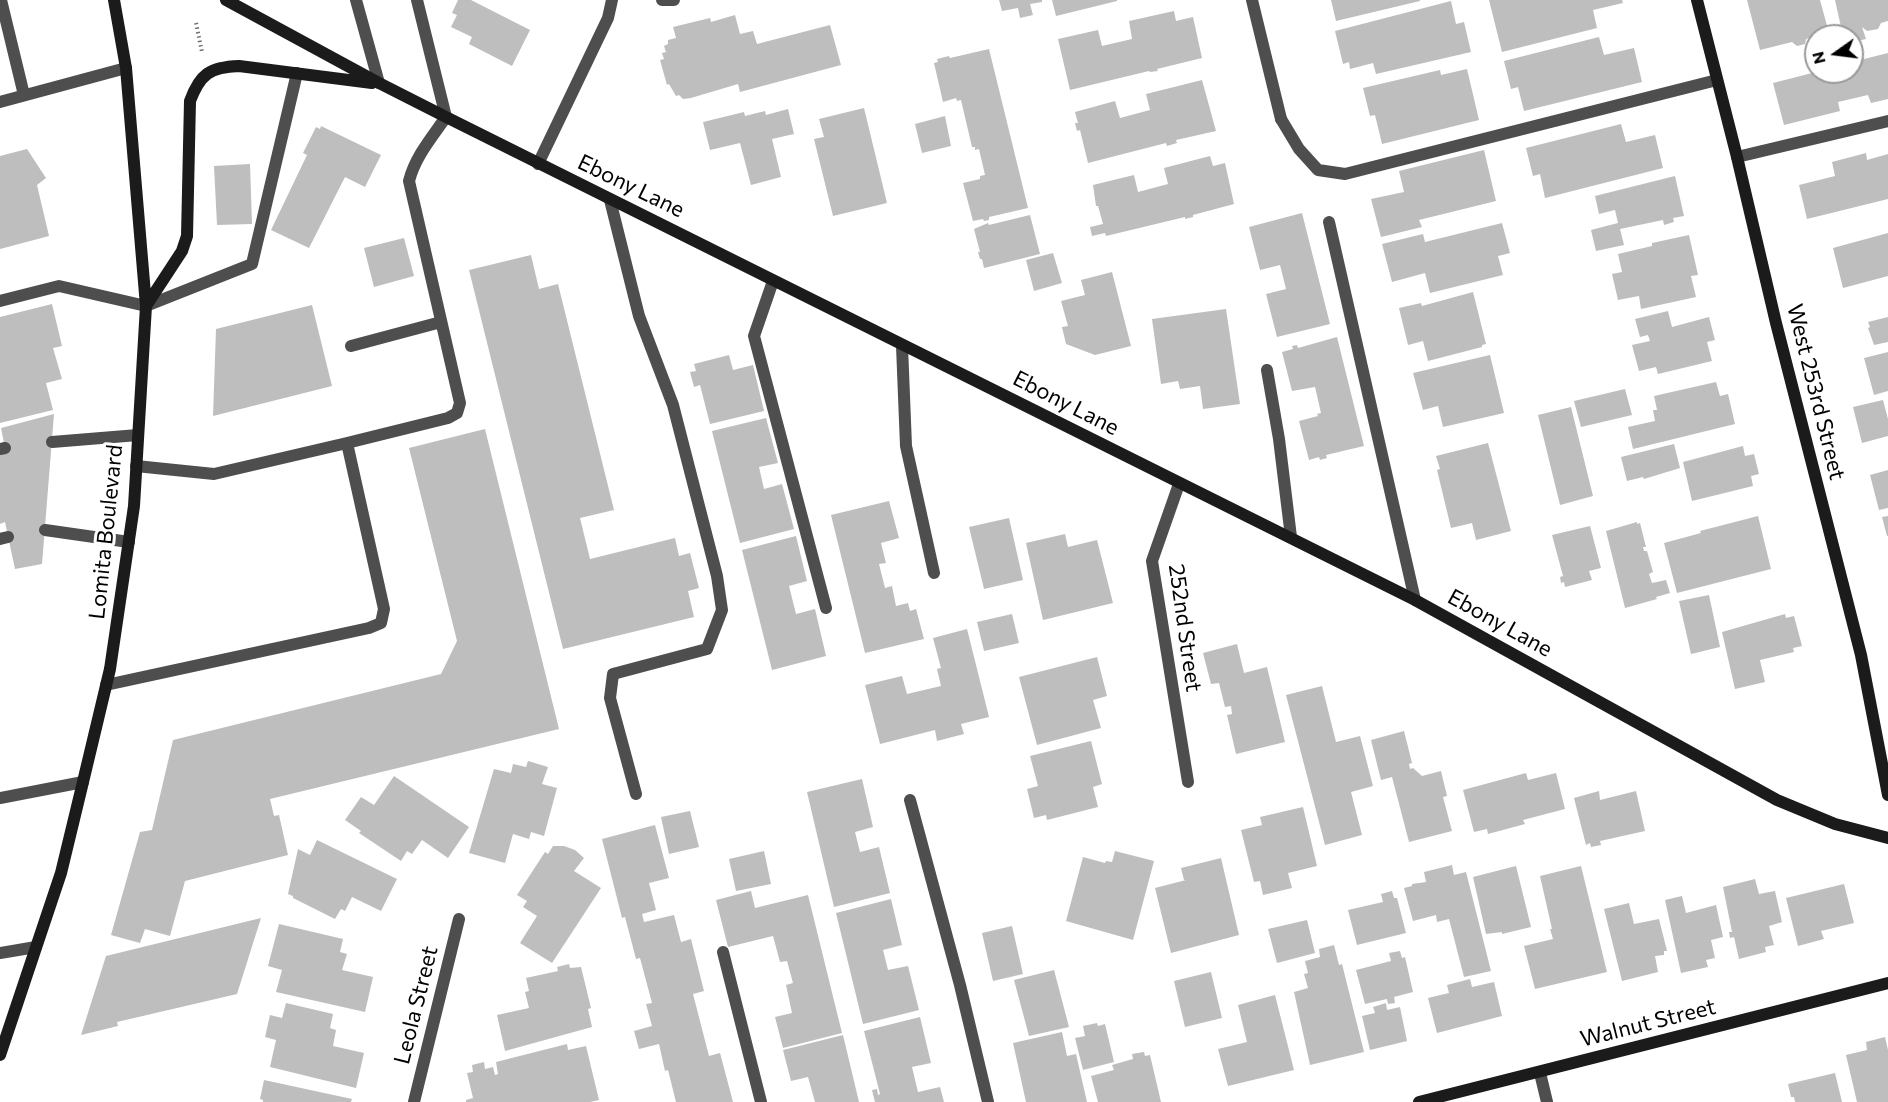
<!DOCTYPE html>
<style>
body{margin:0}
#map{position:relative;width:1888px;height:1102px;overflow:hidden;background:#fff;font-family:Commissioner,sans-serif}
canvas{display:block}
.north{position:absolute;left:1804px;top:24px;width:60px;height:60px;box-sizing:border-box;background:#fff;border:2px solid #999;border-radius:50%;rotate:256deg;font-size:16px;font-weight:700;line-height:24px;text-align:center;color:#000}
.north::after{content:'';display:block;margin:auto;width:21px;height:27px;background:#000;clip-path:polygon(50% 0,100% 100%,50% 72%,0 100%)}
</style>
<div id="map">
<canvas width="1888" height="1102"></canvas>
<div class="north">N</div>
</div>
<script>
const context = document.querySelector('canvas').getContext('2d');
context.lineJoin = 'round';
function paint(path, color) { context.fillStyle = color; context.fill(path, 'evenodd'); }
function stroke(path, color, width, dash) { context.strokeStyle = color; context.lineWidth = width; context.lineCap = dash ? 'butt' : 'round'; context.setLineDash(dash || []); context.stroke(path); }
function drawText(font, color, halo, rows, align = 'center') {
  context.font = font + ' Commissioner,sans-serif'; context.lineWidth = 6; context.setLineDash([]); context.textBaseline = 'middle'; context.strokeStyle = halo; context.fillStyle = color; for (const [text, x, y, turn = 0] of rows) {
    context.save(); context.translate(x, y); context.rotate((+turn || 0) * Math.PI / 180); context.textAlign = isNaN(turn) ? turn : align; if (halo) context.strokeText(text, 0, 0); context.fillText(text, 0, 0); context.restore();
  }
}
paint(new Path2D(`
 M458,0H471L530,30L512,66L469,44L472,37L451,27L457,15L452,13Z
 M999,0H1042V2L1030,4L1033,15L1020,18L1018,8L1002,11Z
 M1052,0H1117V1L1056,16Z
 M1331,0H1420V1L1336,21Z
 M1489,0H1622L1623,3L1593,10L1597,28L1502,52Z
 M1747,0H1820L1829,33L1806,39L1805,44L1797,46L1792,42L1760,50Z
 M1835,0H1888V21L1881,23L1878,29L1867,31L1862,27L1866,39L1852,42V36H1843Z
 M1451,1L1456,24L1464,22L1471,52L1376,74L1373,63L1350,69L1349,62L1343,64L1335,31Z
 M1174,11L1176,21L1193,17L1202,58L1157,69L1158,71L1150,72L1149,71L1070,90L1058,39L1098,30L1102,46L1132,39L1129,21Z
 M735,15L740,34L753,31L757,44L830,25L841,65L740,92L738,84L691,98L683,99L679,95L676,96L669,84L667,85L660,60L664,59L662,53L666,52L664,46L668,44V40L676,38L673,27L710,18L711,22Z
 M1599,37L1604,55L1634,48L1642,82L1524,111L1518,87L1511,89L1504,61Z
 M989,49L1028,208L989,217V220L984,221L983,219L973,221L963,183L980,179V176L985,175L979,149L975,150V147H972L961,100L957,101L956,98L943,102L934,63L938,62L937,59L949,56L950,58Z
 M1888,53V99L1871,103L1868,95L1838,102L1840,111L1784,125L1773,83L1816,72H1852V62Z
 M1467,69L1479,120L1382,144L1375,115L1370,116L1363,88L1440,70L1441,75Z
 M1202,80L1216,131L1176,140L1177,143L1167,146L1166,143L1088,163L1080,130L1077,131L1075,123H1078L1075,112L1115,101L1120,118L1150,110L1146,94Z
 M864,108L887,203L833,216L814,139L824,137L819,119Z
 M788,109L794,134L772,139L781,177L751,185L740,143L710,150L703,122L744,112L745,116L765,111L766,115Z
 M945,116L951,146L922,153L915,124Z
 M1621,124L1626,142L1655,135L1663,168L1545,198L1540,174L1533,176L1526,148Z
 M321,126L381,155L365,187L345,177L309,248L271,230L307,155L303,153L316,127L320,129Z
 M27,149L46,178L37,185L49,236L0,249V156Z
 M1484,150L1496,201L1419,220L1422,227L1381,237L1371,199L1404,192L1399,171Z
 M1866,153L1867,160L1888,154V199L1807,219L1799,185L1835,176L1832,162Z
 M1210,156L1213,166L1225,163L1234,204L1193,215V217L1185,219V217L1106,236L1105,233L1092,236L1090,227L1103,224L1098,206H1096L1093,185L1134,175L1138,192L1168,184L1164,168Z
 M250,164L252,224L217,225L214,166Z
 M1675,176L1684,216L1673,218L1674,222L1664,225L1663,220L1620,229L1624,245L1596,251L1591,230L1618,223L1615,210L1599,214L1595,196Z
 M1302,213L1330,324L1277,337L1266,294L1286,289L1280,265L1260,270L1249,227Z
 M1030,215L1040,254L984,268L982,259H980L978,252H980L974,229L988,223L989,225Z
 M1502,223L1510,253L1498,256L1503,275L1430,293L1425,273L1392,282L1382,244L1423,234L1425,242Z
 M1888,233V276L1843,288L1833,248Z
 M1689,235L1698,275L1691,276L1696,297L1641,309L1639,296L1618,300L1612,274L1622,272L1618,254L1652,246V243Z
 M404,238L414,276L374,287L364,248Z
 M1053,253L1062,283L1034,291L1026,260Z
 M531,255L539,289L558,284L614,510L580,518L590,559L675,538L679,556L690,553L699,588L688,591L694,617L563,649L469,270Z
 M1112,272L1131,346L1095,355L1066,344L1062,327L1068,326L1061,301L1085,295L1081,280Z
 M1473,292L1486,344L1482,345V347L1428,361L1423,341L1408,345L1399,308L1421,303L1422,306Z
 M52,304L62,346L53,348L62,379L46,383L53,410L0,423V317Z
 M312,305L332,386L213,416L216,329Z
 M1226,309L1240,404L1203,409L1200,386L1180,389L1178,381L1161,384L1152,319Z
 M1668,311L1672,327L1709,317L1715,340L1707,342L1712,361L1658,374L1656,367L1639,371L1632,345L1650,341L1648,335L1640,337L1635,319Z
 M1888,317V342L1874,345L1868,328L1870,327L1868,322Z
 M1337,337L1364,446L1326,455L1327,458L1320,460L1319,457L1309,460L1299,421L1318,416L1317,414L1321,413L1315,387L1292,391L1282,352L1293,349L1292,346L1297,345L1298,348Z
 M1888,352V391L1874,395L1864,358Z
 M729,355L733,370L753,365L764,411L710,424L700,385L694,387L690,372L696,371L694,364Z
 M1490,355L1504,413L1443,427L1438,406L1423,410L1413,373Z
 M1716,382L1720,396L1728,394L1735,424L1633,449L1628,427L1655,421L1653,410H1657L1654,396Z
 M1625,389L1632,415L1581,427L1574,401Z
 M1883,400L1888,419V436L1862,443L1853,407Z
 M1571,407L1593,496L1560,505L1538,415Z
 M54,414L42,564L15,569L5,522L0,524V454L5,448L1,428Z
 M766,418L778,463L759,467L764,489L782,484L794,529L740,543L712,431Z
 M485,429L559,729L270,799L274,816L279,815L288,855L185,881L170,936L145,929L140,943L111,935L140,832L152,830L173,740L441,674L457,641L409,448Z
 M1488,443L1511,531L1476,540L1472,523L1451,528L1437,470L1440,469L1436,456Z
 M1674,444L1680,468L1644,479L1643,477L1627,481L1621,457Z
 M1743,446L1745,456L1754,454L1759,474L1751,476L1753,486L1692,501L1683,462Z
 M1888,470V508L1879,510L1870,475Z
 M889,501L899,538L881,543L886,563L879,564L885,588L892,586L896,606L908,603L910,611L916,609L924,639L865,653L831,515Z
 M1758,516L1771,569L1677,593L1664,543L1701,533L1700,531Z
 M1888,516V536H1887L1882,517Z
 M1009,518L1023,580L984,589L969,527Z
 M1637,522V524L1640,523L1646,547H1643L1644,551H1647L1653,572L1649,574L1652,583L1666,580L1670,593L1656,597L1657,599L1625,608L1606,531Z
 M1590,526L1601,568L1589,571L1592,580L1565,587L1564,582L1561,583L1560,577L1563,576L1552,535Z
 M1065,534L1068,547L1097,540L1113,603L1043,620L1026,543Z
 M796,536L807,581L789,586L796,614L815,609L826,656L772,670L742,550Z
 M1709,595L1720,647L1691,654L1679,601Z
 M1012,614L1019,643L984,651L977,622Z
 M1785,614L1786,618L1794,616L1802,646L1793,648L1794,652L1760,660L1765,682L1735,689L1722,632Z
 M967,629L989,717L961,724L964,734L937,741L935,730L880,744L865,685L902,676L907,694L941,686L937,669L941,668L933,638Z
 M1237,644L1244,673L1267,667L1285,742L1236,754L1227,715L1232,714L1231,706L1225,707L1219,683L1211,684L1203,653Z
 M1097,657L1107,696L1093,700L1101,728L1037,745L1019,677Z
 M1322,686L1336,742L1360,736L1373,786L1351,792L1362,835L1325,845L1286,695Z
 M1404,731L1412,763L1409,764L1410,769L1413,768L1422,776L1441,771L1447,796L1443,797L1452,831L1409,842L1392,777L1381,780L1371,740Z
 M1091,741L1102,784L1093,787L1098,807L1047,820L1046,815L1034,818L1027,789L1038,786L1030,756Z
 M528,761L548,767L542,784L557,788L544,836L531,832L529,839L513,834L505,863L469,853L494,769L511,773L513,764L526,767Z
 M1526,773L1528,780L1556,773L1565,809L1523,820L1525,824L1488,834L1487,829L1474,832L1463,790Z
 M394,776L469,827L448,858L422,840L412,854L407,851L401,861L359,833L361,831L345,820L361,797L374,805Z
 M862,779L873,827L855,832L860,852L879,847L890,893L834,907L807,792Z
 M1599,791L1600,800L1636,791L1645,831L1600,841L1601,845L1591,847L1590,843L1586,845L1574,798Z
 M1303,807L1317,866L1288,873L1292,888L1263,895L1260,881L1254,882L1241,830L1262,825L1260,817Z
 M690,811L699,847L669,854L661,817Z
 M655,825L669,878L649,883L656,910L642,914L644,922L674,915L681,942L691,939L704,991L693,994L709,1056L720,1053L733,1102H676L668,1070L665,1071L659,1044L639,1049L634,1031L652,1026L646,1004L652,1003L640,958L636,959L625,917L622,918L602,839Z
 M317,840L397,879L381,911L352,897L345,911L341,909L335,919L293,898V896L288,894L298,849L310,855Z
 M553,846H564L575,850L584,858L574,871L601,888L552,963L520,943L537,916L523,907L527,901L517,895L545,852L548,854Z
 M764,851L771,884L736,891L729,859Z
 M1115,851L1154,861L1133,940L1066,921L1083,857L1105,863L1106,861L1112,862Z
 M1221,858L1239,935L1171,953L1155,888L1186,880H1184L1181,868Z
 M1452,865L1454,875L1466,872L1491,971L1464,977L1449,919L1437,922L1436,915L1413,921L1404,888L1412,886V884L1426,882L1424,872Z
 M1516,866L1531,927L1502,934V932L1486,934L1473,877Z
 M1581,866L1607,972L1535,989L1524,946L1553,939L1550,929H1552L1540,876Z
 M1755,879L1759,894L1775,891L1782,922L1769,926L1774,945L1765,947L1766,952L1739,959L1734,937L1730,938L1729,932H1732L1723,887Z
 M1844,884L1854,923L1821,931L1824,939L1798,946L1786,898Z
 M751,891L755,908L808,895L842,1033L783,1048L775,1017L792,1013L786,985L793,983L787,961L780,962L773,936L728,947L716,900Z
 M1392,891L1394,898H1397L1406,933L1357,945L1348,910L1383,902L1381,894Z
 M1682,896L1686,913L1716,905L1723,937L1711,940L1715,958L1706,960L1708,967L1681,973L1665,900Z
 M891,899L902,945L883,950L888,970L908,966L919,1010L863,1024L836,913Z
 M1629,903L1634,924L1659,919L1667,951H1664V955L1655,956L1658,972L1622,981L1604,909Z
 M261,918L237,994L117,1022L118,1026L81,1035L106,956Z
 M1307,920L1315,953L1277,963L1268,929Z
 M279,924L343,939L340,952L347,954L342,970L373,977L365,1012L276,992L282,970L268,966Z
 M1012,926L1023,974L993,981L982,933Z
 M1334,945L1339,965L1342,964L1364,1052L1310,1065L1294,992L1308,988L1304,974L1308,973L1305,961L1320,957L1319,949Z
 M1400,951L1402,958L1405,957L1413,992L1394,997L1395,1003L1388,1004L1387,999L1365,1004L1356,970L1391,961L1389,953Z
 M569,964L570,968L581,967L591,1008L588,1009L592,1027L505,1051L497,1015L529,1008L525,992L529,991L526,978L558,971L557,967Z
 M1054,970L1069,1027L1029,1036L1014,980Z
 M1211,972L1222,1018L1185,1027L1174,981Z
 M1470,979L1472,987L1494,982L1502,1016L1437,1033L1428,998L1449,993L1447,985Z
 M1275,995L1294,1070L1228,1086L1218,1049L1247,1042L1238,1005Z
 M286,1003L333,1014L330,1028L336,1030L333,1046L364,1053L356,1088L270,1067L276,1040L265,1037L270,1015L282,1018Z
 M1386,1003L1387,1010L1400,1007L1407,1041L1370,1050L1362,1016L1375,1013L1373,1007Z
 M920,1017L931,1063L912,1067L918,1092L940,1087L944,1102H875L872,1090L877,1089L878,1095L880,1094L864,1031Z
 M1097,1023L1098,1026L1105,1024L1114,1062L1083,1070L1075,1038L1085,1036L1083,1026Z
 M1062,1032L1067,1056L1076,1054L1087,1102H1026L1013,1043Z
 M843,1035L859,1102H815L808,1077L791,1081L783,1050Z
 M1885,1037L1888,1050V1102H1857L1846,1055L1867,1050L1866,1042Z
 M567,1044L568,1050L586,1046L599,1100L590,1102H466V1100L473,1098L467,1073L473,1072L472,1065L484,1062L485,1069L493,1067L495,1075L498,1074L496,1062Z
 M1144,1052L1145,1056L1150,1055L1161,1102H1098L1091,1076L1114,1070L1112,1065L1133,1059L1132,1054Z
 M1835,1073L1842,1102H1795L1794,1097H1791L1788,1084Z
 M264,1080L352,1099L351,1102H263V1100L260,1099Z`), '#bebebe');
stroke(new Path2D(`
 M196,23L202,52`), '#707070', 4, [1.5, 3]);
stroke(new Path2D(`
 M1,0L24,95
 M356,0L379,83
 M662,0H674
 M0,102L126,68
 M1281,119L1299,149L1318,170L1345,174L1717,80
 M1737,157L1888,121
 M610,200L639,316L673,405L717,576L722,610L707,649L613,674L610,698L636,794
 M1329,222L1415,600
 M773,281L754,336L826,608
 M0,301L59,286L146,306L252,264L297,73
 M351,346L441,322
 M902,346L906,446L934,573
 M1267,370L1279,439L1291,537
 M52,442L138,435
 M0,449L5,448
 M136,466L214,474L347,443
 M45,530L129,542
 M0,539L8,537
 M106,685L369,628L381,623L384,609L347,443L448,418L457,413L460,403L409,181C415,157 432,137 446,117L417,0
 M0,798L83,782
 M910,800L960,985L988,1102
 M723,952L761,1102
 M0,953L36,947`), '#4e4e4e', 12);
stroke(new Path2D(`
 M1252,0L1281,119
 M538,164L608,18L612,0
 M1179,484L1152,561L1188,782
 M1540,1073L1547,1102
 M414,1102L459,919`), '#4e4e4e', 12);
stroke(new Path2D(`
 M226,0L379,83L446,117L1415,600L1777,800L1835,824L1888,838
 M1697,0L1737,157L1776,323L1861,655L1888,795
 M146,306L182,251L187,236L190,101C200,74 210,67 239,66L372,83
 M0,1055L61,873L83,782L110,669L134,506L146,306L126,68L114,0
 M1419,1102L1888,983`), '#1b1b1b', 12);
drawText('22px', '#000', '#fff', [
 ["Ebony Lane",631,186,26],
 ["West 253rd Street",1816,392,76],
 ["Ebony Lane",1066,403,27],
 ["Lomita Boulevard",106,532,-84],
 ["Ebony Lane",1500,623,29],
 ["252nd Street",1185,628,82],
 ["Leola Street",416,1005,-76],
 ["Walnut Street",1648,1023,-14]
]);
</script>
